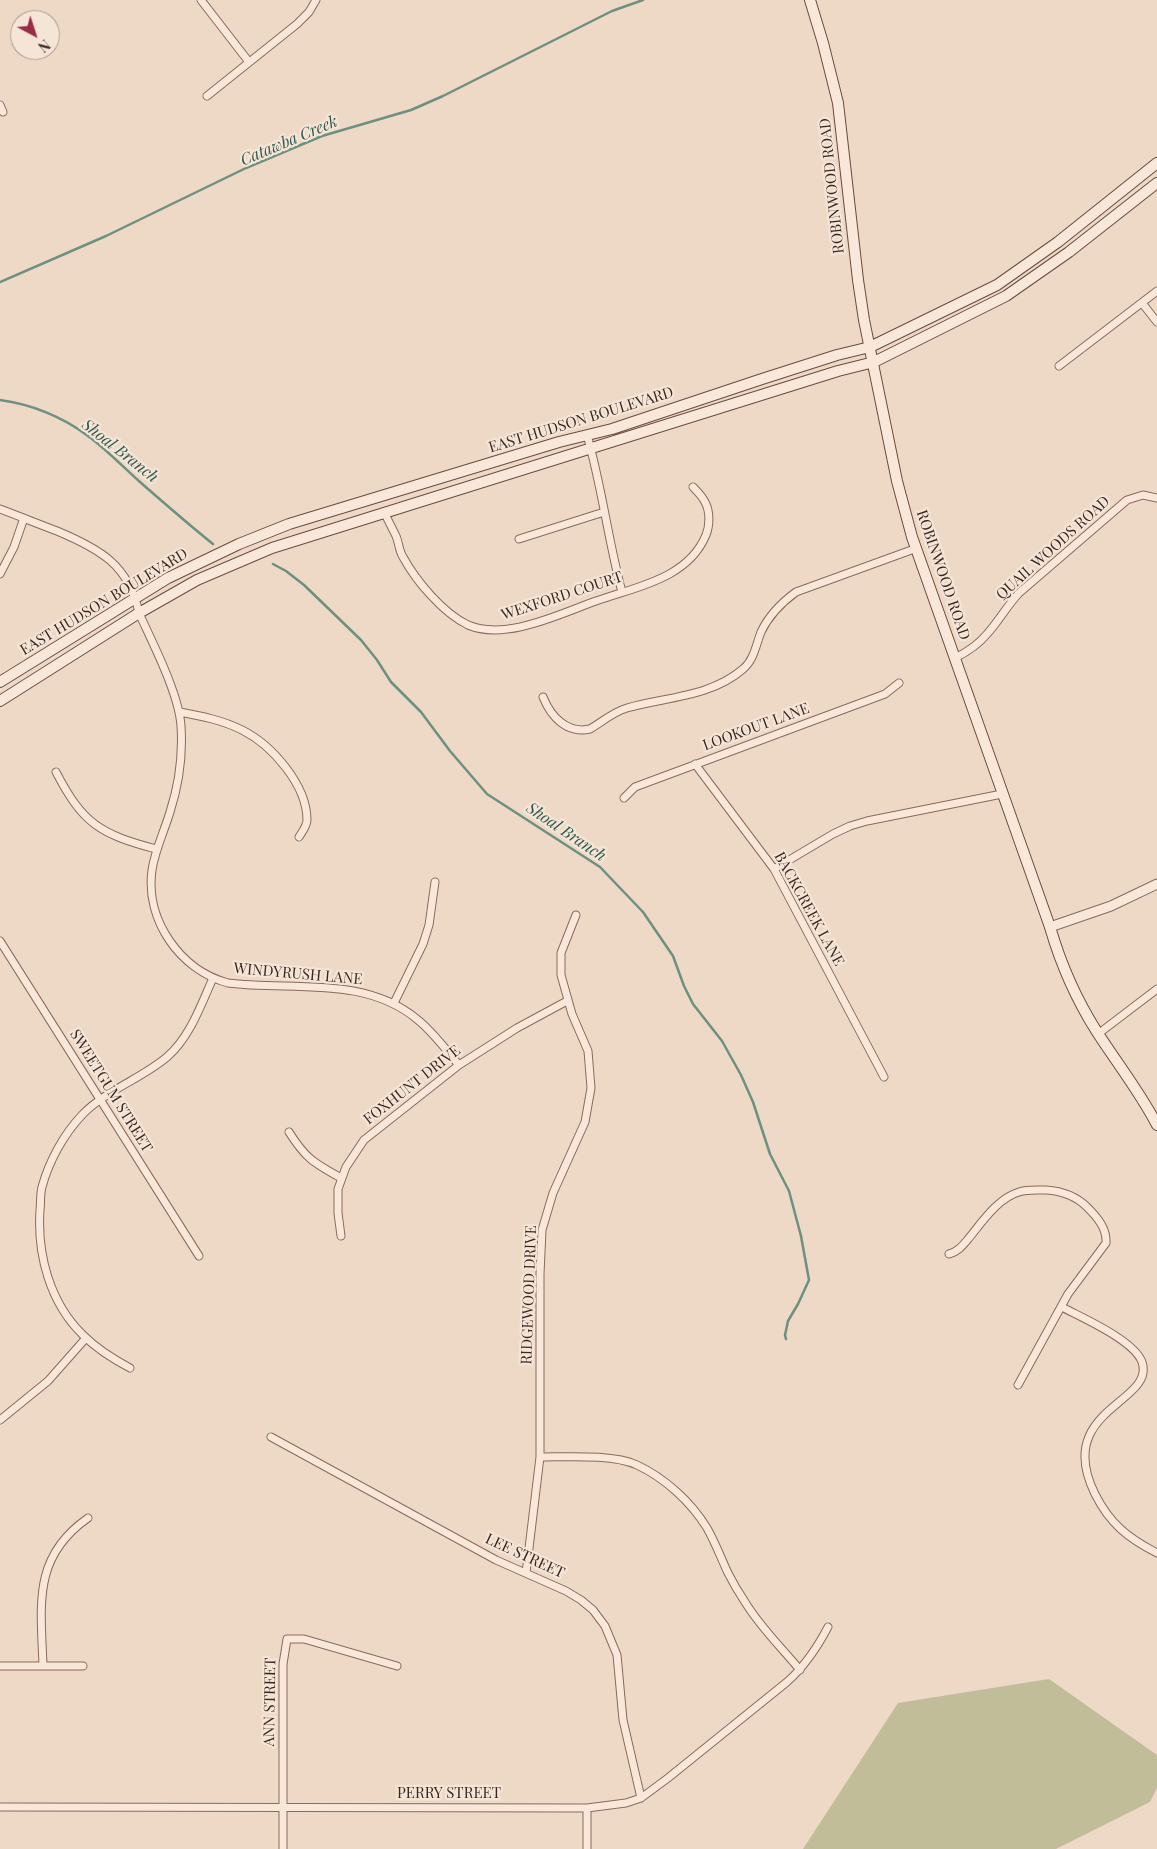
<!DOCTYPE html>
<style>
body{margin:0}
#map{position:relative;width:1157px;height:1849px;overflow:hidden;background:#eed9c7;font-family:"Playfair Display",serif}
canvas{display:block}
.north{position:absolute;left:10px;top:10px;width:50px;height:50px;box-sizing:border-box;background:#f5e5d6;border:1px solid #aa998d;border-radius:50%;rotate:140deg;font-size:14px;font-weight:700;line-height:20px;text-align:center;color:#3a2620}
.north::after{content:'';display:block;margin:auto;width:18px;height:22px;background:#982d47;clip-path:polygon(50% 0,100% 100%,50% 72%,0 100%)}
</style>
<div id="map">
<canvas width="1157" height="1849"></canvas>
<div class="north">N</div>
</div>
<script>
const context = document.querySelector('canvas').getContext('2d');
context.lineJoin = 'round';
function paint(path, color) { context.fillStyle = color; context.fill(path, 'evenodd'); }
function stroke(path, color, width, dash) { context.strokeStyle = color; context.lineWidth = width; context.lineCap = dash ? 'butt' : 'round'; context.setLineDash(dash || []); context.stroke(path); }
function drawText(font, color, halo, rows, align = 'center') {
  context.font = font + ' "Playfair Display",serif'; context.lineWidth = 4.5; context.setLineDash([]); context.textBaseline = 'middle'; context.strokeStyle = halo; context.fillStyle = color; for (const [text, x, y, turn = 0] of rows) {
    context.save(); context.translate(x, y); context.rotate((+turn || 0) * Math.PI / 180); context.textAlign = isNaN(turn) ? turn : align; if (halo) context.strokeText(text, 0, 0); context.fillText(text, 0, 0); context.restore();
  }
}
paint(new Path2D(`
 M1049,1679L1157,1755V1788L1150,1802L1056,1849H803L898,1703Z`), '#c1bd99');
stroke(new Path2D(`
 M0,282L106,236L246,168L322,136L411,110L443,96L612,11L643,0
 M0,400C31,404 63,417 88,436C106,449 123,467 140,482C164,503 188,524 213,544
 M273,564L286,571L304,585L361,640L377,660L391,682L421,712L450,751L487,794L600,867L643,912L673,956L684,986L693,1004L722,1041L741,1075L753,1102L770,1154L789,1191L801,1236L809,1280L798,1304L788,1321L785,1335L786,1339`), '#6e9080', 2.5);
const minor = new Path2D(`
 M201,0L249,62
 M207,96L297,24L309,12L316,0
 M0,105L3,112
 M1142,303L1157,322
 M1059,366L1157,291
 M587,435C602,487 608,540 622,592
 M0,509C19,516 38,524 57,531C100,549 129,565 139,613C153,644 179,694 181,726C183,756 179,784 170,812C164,832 155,850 152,870C145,920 180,970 228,983C292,991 365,975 418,1020C434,1033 446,1050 459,1065
 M384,512C388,520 392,528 396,536C399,543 399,551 403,557C416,581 443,613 468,625C506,641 559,614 596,601C635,587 688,579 706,535C710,525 710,511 705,502C702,496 697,491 693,487
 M519,539L604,512
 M0,574L14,547L24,518
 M955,658C967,652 978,645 987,634C999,621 1006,607 1019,593L1127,500L1143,495L1157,498
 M543,697C551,717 567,734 590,729C602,722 613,712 627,708C665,697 711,697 743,669C754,660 756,645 761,632C769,615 781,603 796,592L917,548
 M180,712C201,716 222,720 242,730C272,745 307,785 307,820C307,826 302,832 299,837
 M695,764L774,869L884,1077
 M56,772C83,824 100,834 156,849
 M624,798L635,787L885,694L899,683
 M774,869L833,834L850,826L867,821L1002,794
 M0,941L199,1256
 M394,1003L423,944L429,925L435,882
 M1098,1034L1157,989
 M289,1132C306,1159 314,1163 341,1178
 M341,1236L338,1213V1189L346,1167L364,1140L459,1065L517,1028L567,1001
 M949,1254C958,1252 963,1245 969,1238C982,1222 998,1198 1019,1192C1027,1189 1037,1190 1046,1190C1061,1191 1076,1196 1087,1207C1097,1217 1107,1228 1106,1243L1068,1294L1018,1385
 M1062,1307C1082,1318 1134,1340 1142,1362C1156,1403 1053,1409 1095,1494C1110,1524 1128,1538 1157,1553
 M130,1368C113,1359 97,1349 83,1335C50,1303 37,1255 40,1210C41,1202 40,1194 42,1187C49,1161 64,1134 82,1115C106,1090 141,1079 167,1057C190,1037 201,1005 213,978
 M0,1420L48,1381L86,1338
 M271,1437L496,1560L566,1591L581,1600L593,1610L605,1626L617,1655L623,1720L641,1798
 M540,1457C567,1457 613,1454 637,1465C665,1478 691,1502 707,1528C715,1542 721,1558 728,1573C733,1583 739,1593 745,1602C760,1627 782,1648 800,1670
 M526,1573L540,1457V1274L542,1230L553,1193L585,1122L591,1088L588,1051L572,1014L561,975V953L576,915
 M0,1666H83
 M43,1666C41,1605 32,1557 88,1518
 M0,1807L587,1808L626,1803L641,1798L668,1778L787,1682C805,1666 817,1648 828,1627
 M587,1808V1849
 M283,1849V1664L287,1639H304L397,1666`);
const tertiary = new Path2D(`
 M1050,927L1111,906L1157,884`);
const secondary = new Path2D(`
 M810,0L823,43L838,103L858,280L864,320L897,481L912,537L1050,927C1061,965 1076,999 1097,1032C1117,1063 1140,1092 1157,1125
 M0,682L168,578L239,544L289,524L559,442L612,429L762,379L837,355L870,347L997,285L1058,242L1157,163
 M0,701L139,613L197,580L272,548L838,371L874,362L1006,296L1069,252L1157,183`);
stroke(minor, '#896a5c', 9);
stroke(tertiary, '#896a5c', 11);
stroke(secondary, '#6b4b3f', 12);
stroke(minor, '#f9e8da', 7);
stroke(tertiary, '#f9e8da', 9);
stroke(secondary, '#f9e8da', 10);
drawText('15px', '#3a2620', '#f5e5d6', [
 ["ROBINWOOD ROAD",832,186,-96],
 ["EAST HUDSON BOULEVARD",581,420,-17],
 ["QUAIL WOODS ROAD",1053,548,-42],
 ["ROBINWOOD ROAD",943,575,71],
 ["WEXFORD COURT",562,596,-18],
 ["EAST HUDSON BOULEVARD",104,602,-31],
 ["LOOKOUT LANE",756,727,-20],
 ["BACKCREEK LANE",809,909,61],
 ["WINDYRUSH LANE",298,974,5],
 ["FOXHUNT DRIVE",412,1085,-38],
 ["SWEETGUM STREET",111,1091,58],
 ["RIDGEWOOD DRIVE",529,1295,-88],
 ["LEE STREET",525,1556,25],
 ["ANN STREET",270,1702,-89],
 ["PERRY STREET",449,1793]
]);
drawText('italic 16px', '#2f594d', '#f5e5d6', [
 ["Catawba Creek",289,141,-23],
 ["Shoal Branch",120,451,38],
 ["Shoal Branch",566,832,34]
]);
</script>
